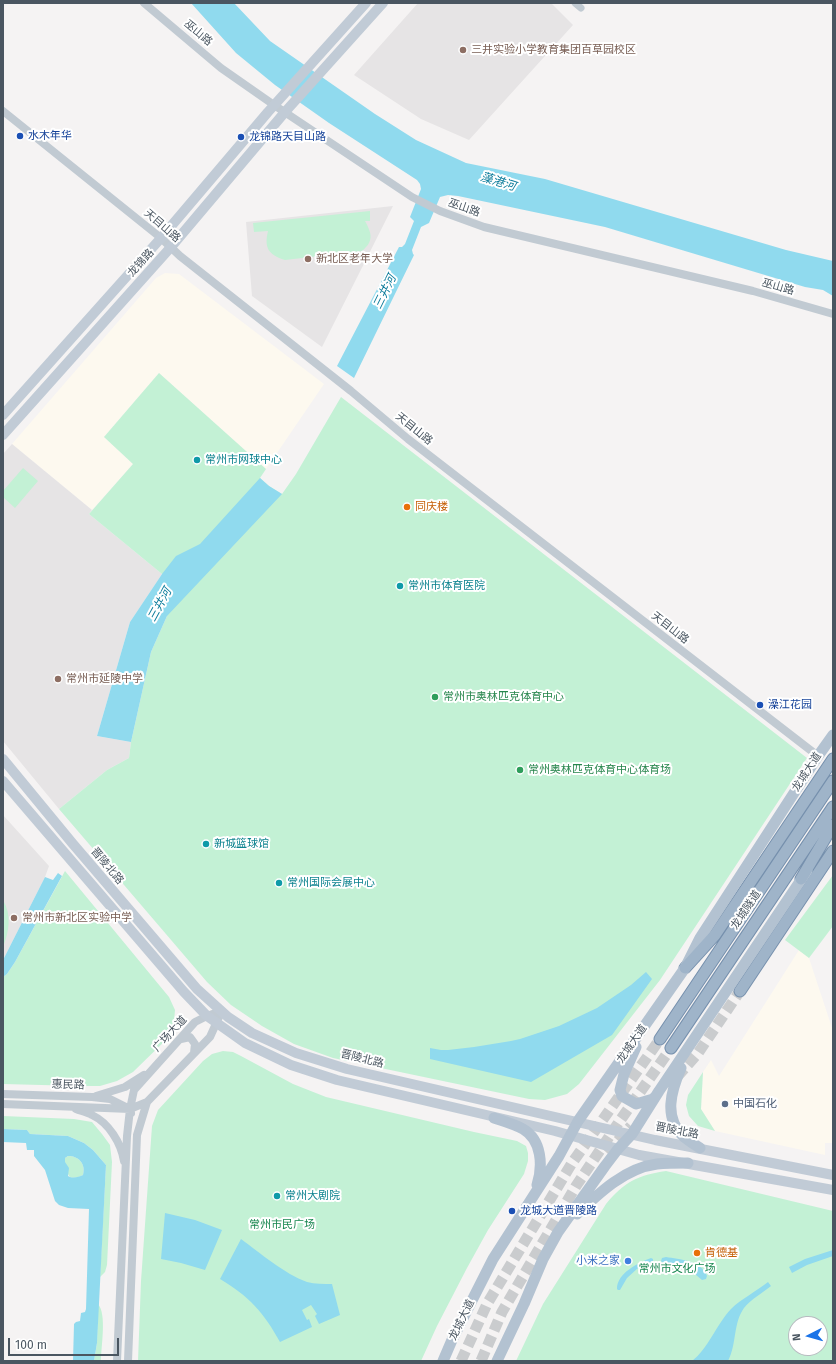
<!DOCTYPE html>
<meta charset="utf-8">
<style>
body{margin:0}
#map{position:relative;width:836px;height:1364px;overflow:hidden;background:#f5f3f3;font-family:"Fira Sans",sans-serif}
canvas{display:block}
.frame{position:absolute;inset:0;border:4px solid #4a5661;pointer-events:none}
.north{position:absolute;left:788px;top:1316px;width:40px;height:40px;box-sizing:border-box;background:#fff;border:1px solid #b7bbc0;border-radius:50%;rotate:264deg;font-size:11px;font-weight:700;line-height:16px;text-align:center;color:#4a5661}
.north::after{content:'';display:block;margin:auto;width:14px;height:18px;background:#1a73e8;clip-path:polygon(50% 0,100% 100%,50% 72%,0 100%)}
.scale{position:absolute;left:8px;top:1338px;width:111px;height:18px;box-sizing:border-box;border:2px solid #4a5661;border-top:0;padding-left:5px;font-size:12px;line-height:14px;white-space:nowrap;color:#4a5661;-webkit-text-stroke:3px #fff;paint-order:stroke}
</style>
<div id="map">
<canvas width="836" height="1364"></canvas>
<div class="frame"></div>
<div class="north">N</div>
<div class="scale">100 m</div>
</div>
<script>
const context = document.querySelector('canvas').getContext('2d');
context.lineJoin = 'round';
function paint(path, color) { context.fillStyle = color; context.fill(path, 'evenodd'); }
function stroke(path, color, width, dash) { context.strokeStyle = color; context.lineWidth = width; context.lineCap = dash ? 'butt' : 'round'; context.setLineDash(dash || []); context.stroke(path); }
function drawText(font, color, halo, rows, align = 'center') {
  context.font = font + ' "Fira Sans","Noto Sans SC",sans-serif'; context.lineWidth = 4; context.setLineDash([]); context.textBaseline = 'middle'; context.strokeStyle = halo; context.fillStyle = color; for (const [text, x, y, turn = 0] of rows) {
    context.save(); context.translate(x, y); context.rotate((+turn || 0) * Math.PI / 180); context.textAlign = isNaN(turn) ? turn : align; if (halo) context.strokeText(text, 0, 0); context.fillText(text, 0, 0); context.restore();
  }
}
paint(new Path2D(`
 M165,273L179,274L324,384L266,469L159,373L104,437L133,464L92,510L12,444L156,278Z
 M799,950L809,958L833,1031V1143H825V1155L715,1131L701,1109L703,1072L711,1060L719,1076Z`), '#fdf9ef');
paint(new Path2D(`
 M418,3H551L573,25L469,140L421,119L354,75Z
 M393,206L322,347L252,296L246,222Z
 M12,444L92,510L89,514L162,574L130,622L97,736L131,742L129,758L107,770L59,809L3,741V454Z
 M3,815L49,866L45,877L3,960Z`), '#e6e4e5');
paint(new Path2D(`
 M370,211V221H365C372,234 374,241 362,251L285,260C268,255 264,247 268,231L254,232L253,223Z
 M159,373L266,469L260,478L269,486L282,494L296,474L341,397L807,758L660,980L579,1084L567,1094L545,1100L529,1099L333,1058L294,1044L262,1026L231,1005L207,982L59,809L107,770L129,758L131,742L151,652L167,616L162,574L89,514L133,464L104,437Z
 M23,468L38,481L15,508L3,497V491Z
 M65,871L169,997L175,1010L173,1033L133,1072L117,1081L100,1086H80L3,1084V977L7,974L15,962Z
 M833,875V926L809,958L785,940Z
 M3,900C12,915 9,932 3,947Z
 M223,1051L233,1052L241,1056L293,1084L326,1097L474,1132L517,1141L526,1146L528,1153V1161L524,1174L488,1230L467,1268L437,1326L421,1361H138L141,1281L152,1126L158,1110L203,1061L212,1054Z
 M703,1072L701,1109L715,1131L698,1126L689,1116L686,1105L688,1095Z
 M3,1116L74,1119L92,1122L102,1134L110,1145L112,1162L107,1265L105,1272L100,1277L106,1165L93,1150L84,1143L68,1136L30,1134L27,1130L3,1129Z
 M68,1156C79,1156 86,1164 83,1175C79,1177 74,1179 70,1177C67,1175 64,1161 65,1158C66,1157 67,1157 68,1156Z
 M666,1171L833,1211V1361H516L543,1304L606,1204C624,1182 638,1175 666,1171ZM796,1324H820V1348H796Z
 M98,1304C107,1314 101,1347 101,1361H94L97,1343Z`), '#c3f1d5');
paint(new Path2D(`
 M191,3H234L270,41L375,114L416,140L466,163L545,179L786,250L833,261V296L823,290L805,287L605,227L458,196L448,195L440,197L429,223L421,227L412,250L413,254L414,255L354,378L337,366L399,247H402L405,244L414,221L410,217L421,189L420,184L417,180L329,123L275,85L236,53Z
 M260,478L269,486L282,494L167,616L151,652L131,742L97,736L130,622L162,574L176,556L200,544Z
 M58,873L62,876L15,962L7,974L3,977V960L45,877L53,880Z
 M646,972L652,979L612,1035L531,1082L430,1059V1048L441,1050H448L474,1047L511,1041L520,1039L559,1026L597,1008L631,985Z
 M3,1129L27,1130L30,1134L68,1136L84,1143L93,1150L106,1165L97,1343L94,1361H73L74,1324L76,1322L80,1321L81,1313L85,1312L86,1309L89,1209L68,1208L59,1205L55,1201L45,1170L34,1156V1150H27L26,1143L3,1142ZM68,1156C79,1156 86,1164 83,1175C78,1177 73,1179 68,1176L69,1168L65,1162V1158Z
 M165,1213L195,1220L222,1230L205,1270L181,1263L161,1259Z
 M241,1239C260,1253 285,1274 307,1282C315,1284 324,1284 332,1284L340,1315L319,1324L315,1316L317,1314L311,1305L302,1310L307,1320L309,1319L312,1327L280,1342C264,1313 249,1296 220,1279Z
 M833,1250V1256L807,1265L792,1273L789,1267L805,1259Z
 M666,1257C679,1259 702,1261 707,1276L706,1279L702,1280L689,1269L678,1264L662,1262L661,1261L662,1258Z
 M651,1258L653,1259V1261L638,1268L627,1278L620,1290H618L617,1289C617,1273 638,1263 651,1258Z
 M768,1282L771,1286C764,1292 750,1300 744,1308C733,1323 737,1344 728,1361H692C708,1349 716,1325 731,1309C741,1299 757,1291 768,1282Z`), '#90daee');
stroke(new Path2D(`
 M677,1077L698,1053L740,991
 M607,1153L631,1126
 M461,1361L487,1304L572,1163L660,1039
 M481,1361L502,1312L576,1186L619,1122L671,1048`), '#caccce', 11, [11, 5.5]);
const trunk = new Path2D(`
 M801,879L833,825
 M685,968L715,935L833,759
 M740,991L833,851
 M660,1039L833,781
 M671,1048L833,807`);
stroke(trunk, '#7690ad', 13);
stroke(new Path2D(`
 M575,3L581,8`), '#c1cad2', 7);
stroke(new Path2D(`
 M144,3L221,68L274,105L412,197L440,211L484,227L753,291L833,314
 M3,111L161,238L180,256L351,391L408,439L818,756
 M181,1039L190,1037L195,1044L194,1053
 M3,1094L92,1097L110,1099L130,1109L131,1113
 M96,1096L125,1087L144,1075
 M3,1104L130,1109L147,1102
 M76,1109C81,1111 87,1112 92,1115C109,1123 121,1143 124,1161
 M117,1361L127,1136L130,1109L134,1090L195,1022L207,1016L221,1011
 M128,1361L137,1135L147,1102L210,1037L219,1017`), '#c1cad2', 8);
stroke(new Path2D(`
 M3,415L161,238L268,112L366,3
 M3,435L171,247L285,112L383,3
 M3,759L73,844L197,989L228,1017L252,1033L296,1053L347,1069L655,1140L833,1175
 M3,781L184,992L207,1016L245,1043L291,1065L337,1080L555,1131L639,1155L833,1190`), '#c1cbd6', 10);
stroke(new Path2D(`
 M636,1047L624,1074L620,1090L622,1096L636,1104L653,1099L656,1096
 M681,1068C671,1091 663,1118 684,1137C689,1141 695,1145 700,1148
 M494,1118C503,1121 514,1124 523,1129C542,1140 543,1166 537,1185
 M577,1214C599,1193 625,1168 657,1164C667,1163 678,1163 688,1163
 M443,1361L452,1340L493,1259L559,1156L578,1121L685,968L700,938L818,756L833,735
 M497,1361L524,1304L543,1259L558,1232L605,1166L618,1149L632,1134L659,1091L807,871`), '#b3c2d1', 11);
stroke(trunk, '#9fb4c9', 11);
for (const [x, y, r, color] of [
 [463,50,4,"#8d6e63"],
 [20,136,4,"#1a4fb4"],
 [241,137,4,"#1a4fb4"],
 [308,259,4,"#8d6e63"],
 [197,460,4,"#0f9aa8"],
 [407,507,4,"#e8710a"],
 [400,586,4,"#0f9aa8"],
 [58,679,4,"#8d6e63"],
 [435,697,4,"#2e9e5b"],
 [760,705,4,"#1a4fb4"],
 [520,770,4,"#2e9e5b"],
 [206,844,4,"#0f9aa8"],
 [279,883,4,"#0f9aa8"],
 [14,918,4,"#8d6e63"],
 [725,1104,4,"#5c6f8a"],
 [277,1196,4,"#0f9aa8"],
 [512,1211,4,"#1a4fb4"],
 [697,1253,4,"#e8710a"],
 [628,1261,4,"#3f7fe0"]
]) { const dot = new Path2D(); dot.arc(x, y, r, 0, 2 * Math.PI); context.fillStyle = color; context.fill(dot); stroke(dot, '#fff', 1.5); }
drawText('11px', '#4a5661', '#fff', [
 ["巫山路",198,33,40],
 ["巫山路",464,208,19],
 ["天目山路",162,226,41],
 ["龙锦路",141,263,-48],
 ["巫山路",778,287,16],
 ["天目山路",414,429,39],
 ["天目山路",670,628,38],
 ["龙城大道",807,772,-57],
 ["晋陵北路",107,866,50],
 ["龙城隧道",746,910,-56],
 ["广场大道",170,1034,-47],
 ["龙城大道",632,1044,-55],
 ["晋陵北路",362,1059,14],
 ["惠民路",68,1085,2],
 ["晋陵北路",677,1131,11],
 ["龙城大道",462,1320,-64]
]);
drawText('11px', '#785e54', '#fff', [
 ["三井实验小学教育集团百草园校区",471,50],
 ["新北区老年大学",316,259],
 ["常州市延陵中学",66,679],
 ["常州市新北区实验中学",22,918]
], 'left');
drawText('11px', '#164399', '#fff', [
 ["水木年华",28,136],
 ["龙锦路天目山路",249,137],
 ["澡江花园",768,705],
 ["龙城大道晋陵路",520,1211]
], 'left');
drawText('11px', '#0d838f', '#fff', [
 ["常州市网球中心",205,460],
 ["常州市体育医院",408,586],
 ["新城篮球馆",214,844],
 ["常州国际会展中心",287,883],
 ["常州大剧院",285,1196]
], 'left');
drawText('11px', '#c56008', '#fff', [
 ["同庆楼",415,507],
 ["肯德基",705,1253]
], 'left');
drawText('11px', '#27864d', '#fff', [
 ["常州市奥林匹克体育中心",443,697],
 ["常州奥林匹克体育中心体育场",528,770]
], 'left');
drawText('11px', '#4e5e75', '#fff', [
 ["中国石化",733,1104]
], 'left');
drawText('11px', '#17864f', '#fff', [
 ["常州市民广场",282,1225],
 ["常州市文化广场",677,1269]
]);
drawText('11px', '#366cbe', '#fff', [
 ["小米之家",620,1261]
], 'right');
drawText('italic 12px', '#0c7c9b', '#fff', [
 ["藻港河",498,182,17],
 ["三井河",385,292,-64],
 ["三井河",160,605,-61]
]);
</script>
